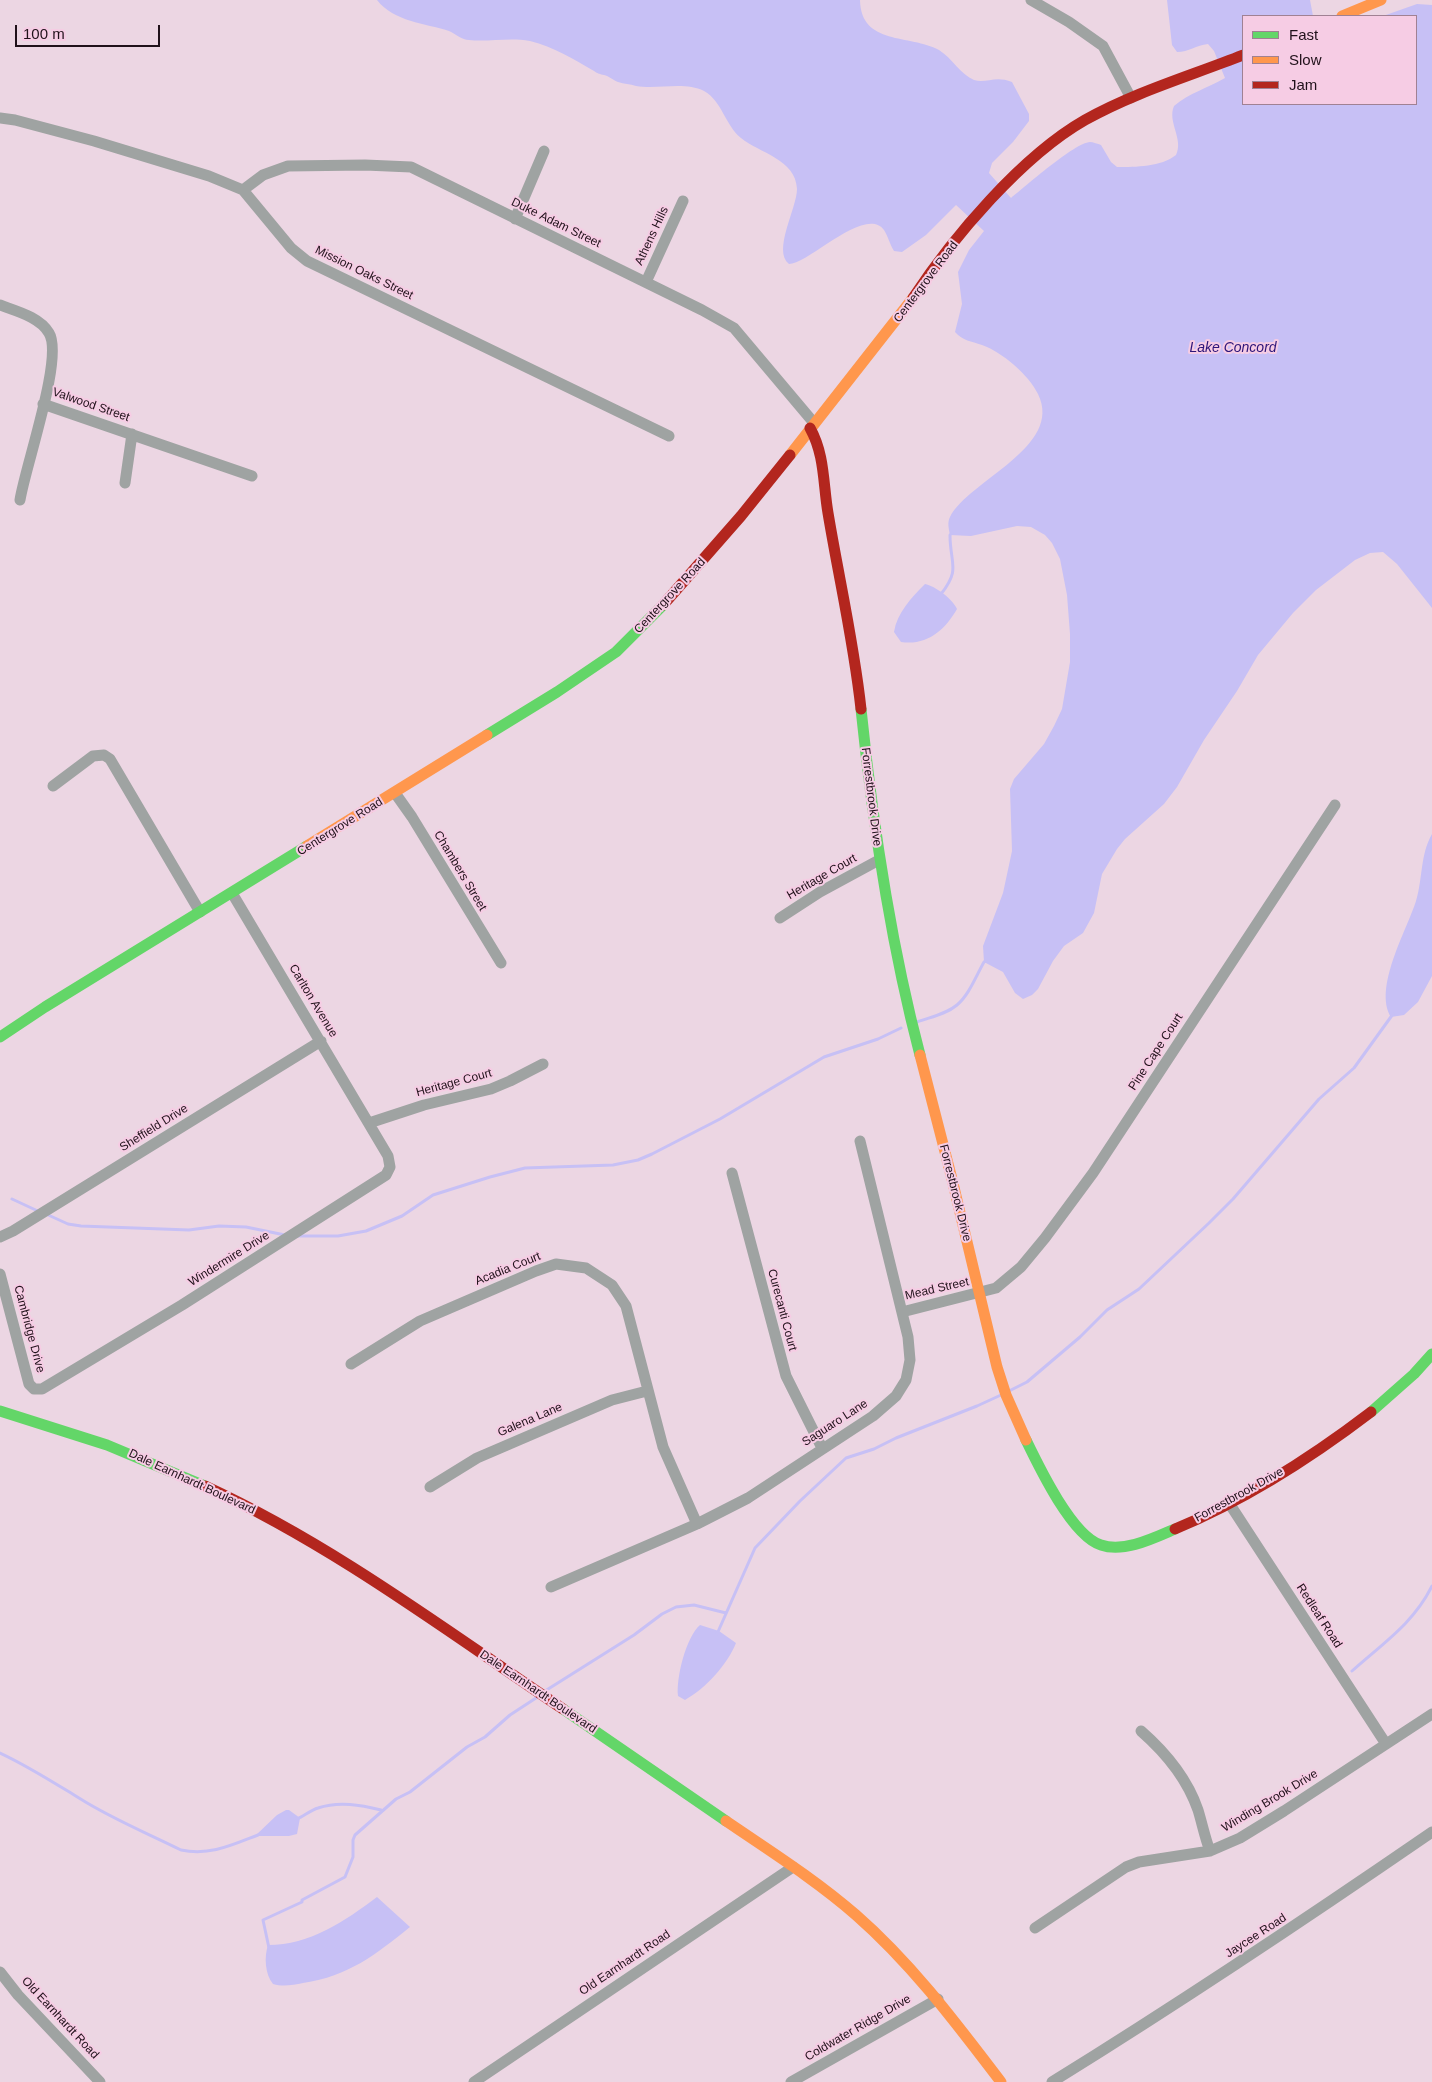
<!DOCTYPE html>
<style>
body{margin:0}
#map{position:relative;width:1432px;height:2082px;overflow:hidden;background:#ecd6e3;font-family:Helvetica,sans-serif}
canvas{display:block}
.legend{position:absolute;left:1242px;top:15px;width:175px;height:90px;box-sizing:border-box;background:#f6cce4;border:1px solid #a08193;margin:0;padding:6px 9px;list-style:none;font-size:15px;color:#20111a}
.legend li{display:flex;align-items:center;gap:10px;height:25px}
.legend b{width:25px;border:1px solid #a08193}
.scale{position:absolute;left:15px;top:25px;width:145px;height:22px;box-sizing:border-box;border:2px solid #20111a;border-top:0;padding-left:6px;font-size:15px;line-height:18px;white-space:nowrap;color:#20111a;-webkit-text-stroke:4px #f6cce4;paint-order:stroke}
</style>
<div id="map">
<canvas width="1432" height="2082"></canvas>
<ul class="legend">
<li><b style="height:6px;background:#63d668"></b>Fast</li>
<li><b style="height:6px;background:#ff974d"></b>Slow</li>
<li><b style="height:6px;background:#b3261e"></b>Jam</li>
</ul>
<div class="scale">100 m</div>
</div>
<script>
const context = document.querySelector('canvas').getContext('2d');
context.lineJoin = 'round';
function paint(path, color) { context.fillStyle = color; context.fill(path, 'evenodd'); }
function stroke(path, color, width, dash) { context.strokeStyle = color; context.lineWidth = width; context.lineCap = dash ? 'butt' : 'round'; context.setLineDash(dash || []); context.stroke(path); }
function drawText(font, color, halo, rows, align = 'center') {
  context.font = font + ' Helvetica,sans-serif'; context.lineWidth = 4; context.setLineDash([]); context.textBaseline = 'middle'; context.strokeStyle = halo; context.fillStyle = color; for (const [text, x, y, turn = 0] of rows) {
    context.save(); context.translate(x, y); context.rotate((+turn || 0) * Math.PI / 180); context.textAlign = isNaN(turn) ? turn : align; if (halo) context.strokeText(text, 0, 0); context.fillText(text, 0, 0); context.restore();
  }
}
paint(new Path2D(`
 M377,0H860C861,46 910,34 939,50C952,58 961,75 974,80C986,84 995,75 1012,82L1029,114V121L1013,142L992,163L989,173L1011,198C1025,187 1074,143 1090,142C1093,142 1098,144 1101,145L1111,162L1117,167C1136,167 1161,167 1176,155C1184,139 1167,122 1174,106C1189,93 1208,88 1225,78L1214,51L1208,44C1196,45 1189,52 1177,52L1172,45L1167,0H1310L1313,16H1243V104H1416V16H1383L1417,4L1432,5V608L1397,564L1383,552L1370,553L1355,560L1316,590L1293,613L1258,655L1237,691L1204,740L1177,787L1164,804L1125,839L1117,849L1102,874L1094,913L1083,933L1064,946L1053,961L1038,989L1032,995L1023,999L1015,993L1003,972L984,962L983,946L1003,893L1012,851L1010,789L1014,779L1044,744L1054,726L1062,709L1070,662V634L1067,595L1060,559L1052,543L1045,535L1031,527L1017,526L971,536L950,535C949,530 947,522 950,517C969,480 1064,447 1038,394C1029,375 1002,352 982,345C971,341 963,341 955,332L962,304L958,272L969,250L984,231L956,205L926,235L902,252L894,251C890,245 888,236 884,230C865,205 809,264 789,264C772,251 797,208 797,189C796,159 759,153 741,138C725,125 722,101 704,91C684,81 657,90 636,86C630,84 624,84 618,82C613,80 609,76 604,75C600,74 598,74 594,71C573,59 554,47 530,41C510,37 489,42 469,40C462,40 456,34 449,31C425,23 394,22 377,0Z
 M925,584C935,586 953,599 957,609C945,630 927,646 901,642L894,632C897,613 911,598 925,584Z
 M1432,834V976L1418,1002L1404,1015L1391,1017C1373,988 1407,930 1416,901C1423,878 1420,855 1432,834Z
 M700,1625L719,1631L736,1643C727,1665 706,1688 685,1700L678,1696C676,1678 686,1637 700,1625Z
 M286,1810H289L300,1818L297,1834L289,1836H255L277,1815Z
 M377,1897L410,1927C375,1955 349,1976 303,1983C293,1985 283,1987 273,1984C265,1974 264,1957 268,1945C310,1945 345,1921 377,1897Z`), '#c7c0f5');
stroke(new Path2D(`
 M941,594C961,569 950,564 950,535L952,533
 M917,1022C930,1017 945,1015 957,1005C969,995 976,976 984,962L987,960
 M12,1199L40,1212
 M46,1214L68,1224L81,1226L189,1230L219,1226L246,1227L285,1235
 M297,1236H338L366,1231L402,1216L433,1195L490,1177L525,1168L613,1165L638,1160L652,1154L720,1119L824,1057L878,1039L901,1028
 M1009,1391L1027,1382L1080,1337L1107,1310L1139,1289L1209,1223L1233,1199L1319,1099L1354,1068L1393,1014
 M717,1634L755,1548L800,1501L846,1458L874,1449L896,1438L977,1406L1001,1395
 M1352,1671C1382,1644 1414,1623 1432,1586
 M545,1691L634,1635L662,1614L676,1607L694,1605L726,1613
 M0,1753C28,1766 53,1782 79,1798C112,1819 147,1833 181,1850C210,1856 232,1845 258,1835
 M297,1819C304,1816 311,1810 318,1808C339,1801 361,1805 381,1810
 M269,1948L263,1920L302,1902V1900L345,1877L353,1857V1840L355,1835L396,1799L410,1792L467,1747L485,1737L510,1715L536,1698`), '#c7c0f5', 3);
stroke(new Path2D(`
 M1031,0L1069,22L1103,46L1131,98
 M0,118L15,120L94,141L209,176L243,190L291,248L307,261L669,436
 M243,190L263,175L288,166L365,165L411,167L702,310L734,328L814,423
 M515,219L544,151
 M646,282L683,201
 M0,305C16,311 40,317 49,333C64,357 25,467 20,500
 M43,404L252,476
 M125,483L132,434
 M53,786L93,756L104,755L110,759L200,912
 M395,793L412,817L501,963
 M780,918L820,892L879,860
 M369,1123L424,1105L491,1089L510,1081L543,1064
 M732,1173L786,1376L822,1448
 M0,1237L13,1231L321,1041
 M0,1274L29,1384L34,1389H42L182,1305L386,1175L390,1167L388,1156L232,893
 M902,1312L996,1288L1021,1267L1045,1238L1093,1173L1335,805
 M351,1364L420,1321L536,1271L556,1264L586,1268L612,1285L626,1306L663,1447L697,1524
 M430,1487L477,1458L612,1400L647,1391
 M1229,1503L1386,1744
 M551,1587L697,1524L748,1498L873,1416L896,1396L906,1380L910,1360L908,1337L860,1141
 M1141,1731C1165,1752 1187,1778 1198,1810C1202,1823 1205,1838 1210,1851
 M1035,1928L1126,1867L1139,1862L1210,1851L1240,1838L1284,1811L1432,1714
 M0,1972L18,1995L100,2082
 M474,2082L793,1867
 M791,2082L938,1999
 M1052,2082C1181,2002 1307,1918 1432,1832`), '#9fa3a2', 11);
stroke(new Path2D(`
 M861,709C873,826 890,941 920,1055
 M487,735L557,692L616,652L663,605
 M0,1037L45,1007L307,846
 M0,1411L107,1445L205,1486
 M1371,1412L1414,1374L1432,1354
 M1026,1440C1039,1467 1072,1536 1101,1545C1124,1553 1154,1538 1175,1529
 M563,1709L726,1821`), '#63d668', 11);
stroke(new Path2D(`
 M1342,16L1381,0
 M790,455L913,298
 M307,846L487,735
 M920,1055L952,1179L997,1367L1006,1395L1026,1440
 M726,1821C770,1851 816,1880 856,1915C912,1964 956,2023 1001,2082`), '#ff974d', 11);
stroke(new Path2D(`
 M913,298C953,237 1022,156 1085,120C1135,92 1190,76 1243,55
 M810,428C825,455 823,484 828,513C839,579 854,643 861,709
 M663,605L741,516L790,455
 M205,1486C333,1545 447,1631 563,1709
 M1175,1529C1243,1501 1312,1457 1371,1412`), '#b3261e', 11);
drawText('12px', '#20111a', '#f6cce4', [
 ["Duke Adam Street",556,223,26],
 ["Athens Hills",652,236,-65],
 ["Mission Oaks Street",364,273,26],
 ["Centergrove Road",926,282,-53],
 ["Valwood Street",91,405,19],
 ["Centergrove Road",670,596,-47],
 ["Forrestbrook Drive",871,797,83],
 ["Centergrove Road",340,827,-32],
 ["Chambers Street",460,871,59],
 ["Heritage Court",822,877,-30],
 ["Carlton Avenue",313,1001,59],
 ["Pine Cape Court",1156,1052,-57],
 ["Heritage Court",454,1083,-15],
 ["Sheffield Drive",154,1128,-32],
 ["Forrestbrook Drive",955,1193,76],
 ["Windermire Drive",229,1259,-32],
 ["Acadia Court",508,1269,-22],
 ["Mead Street",937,1289,-13],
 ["Curecanti Court",782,1310,75],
 ["Cambridge Drive",29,1329,75],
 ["Galena Lane",530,1420,-23],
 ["Saguaro Lane",835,1423,-33],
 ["Dale Earnhardt Boulevard",192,1482,25],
 ["Forrestbrook Drive",1239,1495,-29],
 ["Redleaf Road",1319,1616,57],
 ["Dale Earnhardt Boulevard",538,1692,34],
 ["Winding Brook Drive",1270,1801,-31],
 ["Jaycee Road",1256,1936,-33],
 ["Old Earnhardt Road",625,1963,-34],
 ["Old Earnhardt Road",60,2018,47],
 ["Coldwater Ridge Drive",858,2028,-30]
]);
drawText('italic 14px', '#2d1579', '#f6cce4', [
 ["Lake Concord",1233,348]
]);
</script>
